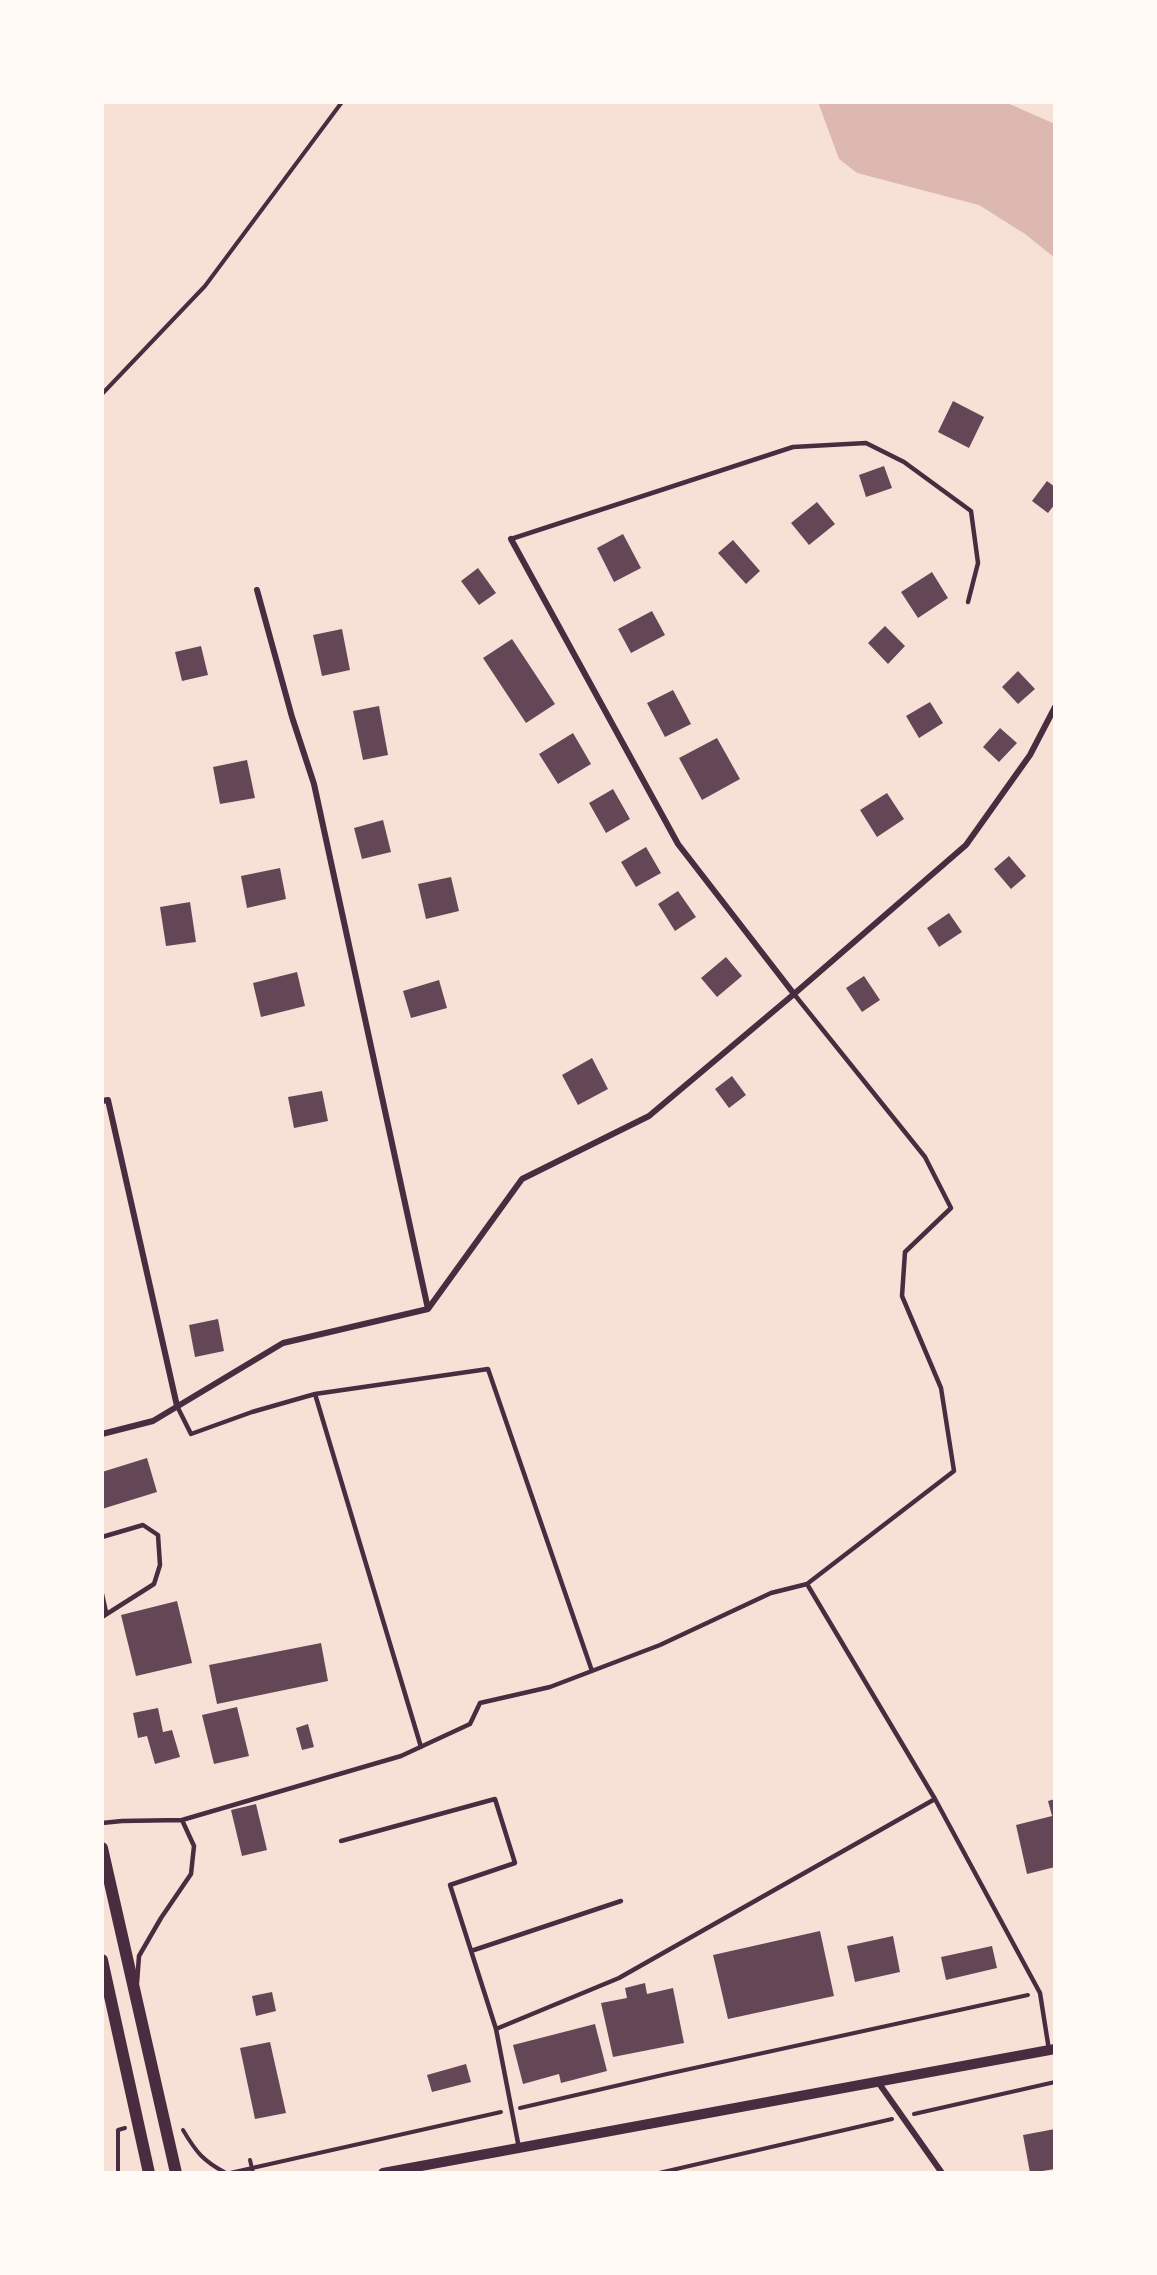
<!DOCTYPE html>
<style>
body{margin:0}
#map{position:relative;width:1157px;height:2275px;overflow:hidden;background:#f7e1d7;font-family:"IBM Plex Sans",sans-serif}
canvas{display:block}
.frame{position:absolute;inset:0;border:104px solid #fffaf5;pointer-events:none}
</style>
<div id="map">
<canvas width="1157" height="2275"></canvas>
<div class="frame"></div>
</div>
<script>
const context = document.querySelector('canvas').getContext('2d');
context.lineJoin = 'round';
function paint(path, color) { context.fillStyle = color; context.fill(path, 'evenodd'); }
function stroke(path, color, width, dash) { context.strokeStyle = color; context.lineWidth = width; context.lineCap = dash ? 'butt' : 'round'; context.setLineDash(dash || []); context.stroke(path); }
paint(new Path2D(`
 M818,102H1005L1055,124V258L1025,234L979,205L857,173L839,159Z`), '#dcb8b0');
paint(new Path2D(`
 M953,401L984,417L969,448L938,432Z
 M884,466L892,488L866,497L859,475Z
 M1047,481L1055,487V504L1048,513L1032,501Z
 M817,502L835,524L809,545L791,523Z
 M623,534L641,568L614,582L597,548Z
 M733,540L760,571L746,584L718,553Z
 M478,568L496,593L479,605L461,581Z
 M932,572L948,598L918,618L901,592Z
 M652,611L665,635L631,653L618,629Z
 M885,626L905,646L888,664L868,643Z
 M342,629L350,670L322,676L313,635Z
 M512,639L555,704L526,723L483,658Z
 M201,646L208,675L182,681L175,652Z
 M1018,671L1035,689L1018,704L1002,687Z
 M673,690L691,724L665,737L647,703Z
 M930,702L943,723L919,738L906,716Z
 M379,706L388,755L363,760L353,711Z
 M1000,728L1017,743L999,762L983,747Z
 M573,733L591,764L558,784L539,754Z
 M717,738L740,779L702,800L679,758Z
 M247,760L255,798L220,804L213,767Z
 M613,789L630,819L606,833L589,803Z
 M887,793L904,819L877,837L860,810Z
 M383,820L391,852L362,859L354,828Z
 M646,847L661,873L636,887L621,862Z
 M1009,856L1026,876L1011,889L994,869Z
 M280,868L286,899L247,908L241,876Z
 M451,877L459,911L426,919L418,884Z
 M678,891L696,917L675,931L658,904Z
 M190,902L196,942L166,946L160,907Z
 M949,913L962,932L939,947L927,928Z
 M726,957L742,976L717,997L701,978Z
 M297,972L305,1006L261,1017L253,983Z
 M864,976L880,1000L862,1012L846,988Z
 M439,980L447,1008L411,1018L403,991Z
 M592,1058L608,1089L578,1105L562,1075Z
 M732,1076L746,1095L729,1108L715,1089Z
 M322,1091L328,1121L294,1128L288,1097Z
 M218,1319L224,1351L195,1357L189,1325Z
 M147,1458L157,1492L102,1509V1472Z
 M177,1601L192,1663L136,1676L121,1615Z
 M321,1643L328,1681L217,1704L209,1665Z
 M237,1707L249,1756L214,1764L202,1715Z
 M158,1708L163,1732L172,1730L180,1757L155,1764L147,1736L138,1738L133,1713Z
 M308,1724L314,1747L302,1750L296,1728Z
 M1055,1799V1867L1027,1874L1016,1825L1052,1816L1048,1801Z
 M256,1804L267,1850L242,1856L231,1810Z
 M820,1931L834,1996L728,2019L713,1955Z
 M893,1936L900,1972L855,1982L847,1946Z
 M992,1946L997,1968L946,1980L941,1957Z
 M645,1983L647,1994L673,1988L684,2043L613,2057L601,2003L627,1998L625,1988Z
 M272,1992L276,2011L256,2016L252,1996Z
 M595,2024L607,2071L561,2083L559,2074L523,2084L513,2045Z
 M270,2042L286,2113L255,2119L240,2048Z
 M466,2064L471,2082L432,2092L427,2075Z
 M1055,2129V2169L1030,2173L1023,2135Z`), '#644757');
stroke(new Path2D(`
 M102,394L205,286L342,102
 M520,2108L667,2074L1028,1995
 M914,2114L1055,2082
 M183,2130C196,2152 203,2161 226,2173
 M250,2160L253,2173
 M118,2173V2130L125,2128
 M230,2173L501,2112
 M659,2173L892,2119`), '#4a2c40', 4);
stroke(new Path2D(`
 M511,539L793,447L866,443L904,462L971,511L978,563L968,602
 M794,994L925,1157L951,1208L905,1252L902,1296L941,1388L954,1471L807,1584L935,1799L1040,1993L1049,2050
 M315,1394L488,1369L592,1671
 M177,1406L191,1434L252,1412L315,1394L421,1747
 M102,1537L143,1525L158,1535L160,1565L154,1584L102,1617
 M102,1594L106,1612
 M102,1823L122,1821L182,1820L401,1756L470,1724L480,1703L550,1687L660,1645L771,1593L807,1584
 M341,1841L495,1799L515,1863L450,1885L496,2029
 M471,1951L621,1901
 M137,1983L139,1956L161,1918L191,1874L194,1846L182,1820
 M519,2148L496,2029L619,1978L935,1799`), '#4a2c40', 4.5);
stroke(new Path2D(`
 M511,539L678,844L794,994
 M257,590L292,717L314,784L428,1309
 M102,1101L108,1100L177,1406
 M102,1434L153,1421L283,1343L428,1309L522,1179L649,1116L794,994L966,845L1030,755L1055,707
 M878,2082L942,2173`), '#4a2c40', 6);
stroke(new Path2D(`
 M383,2173L1055,2049`), '#4a2c40', 10);
stroke(new Path2D(`
 M102,1848L176,2173
 M102,1960L149,2173`), '#4a2c40', 12);
</script>
